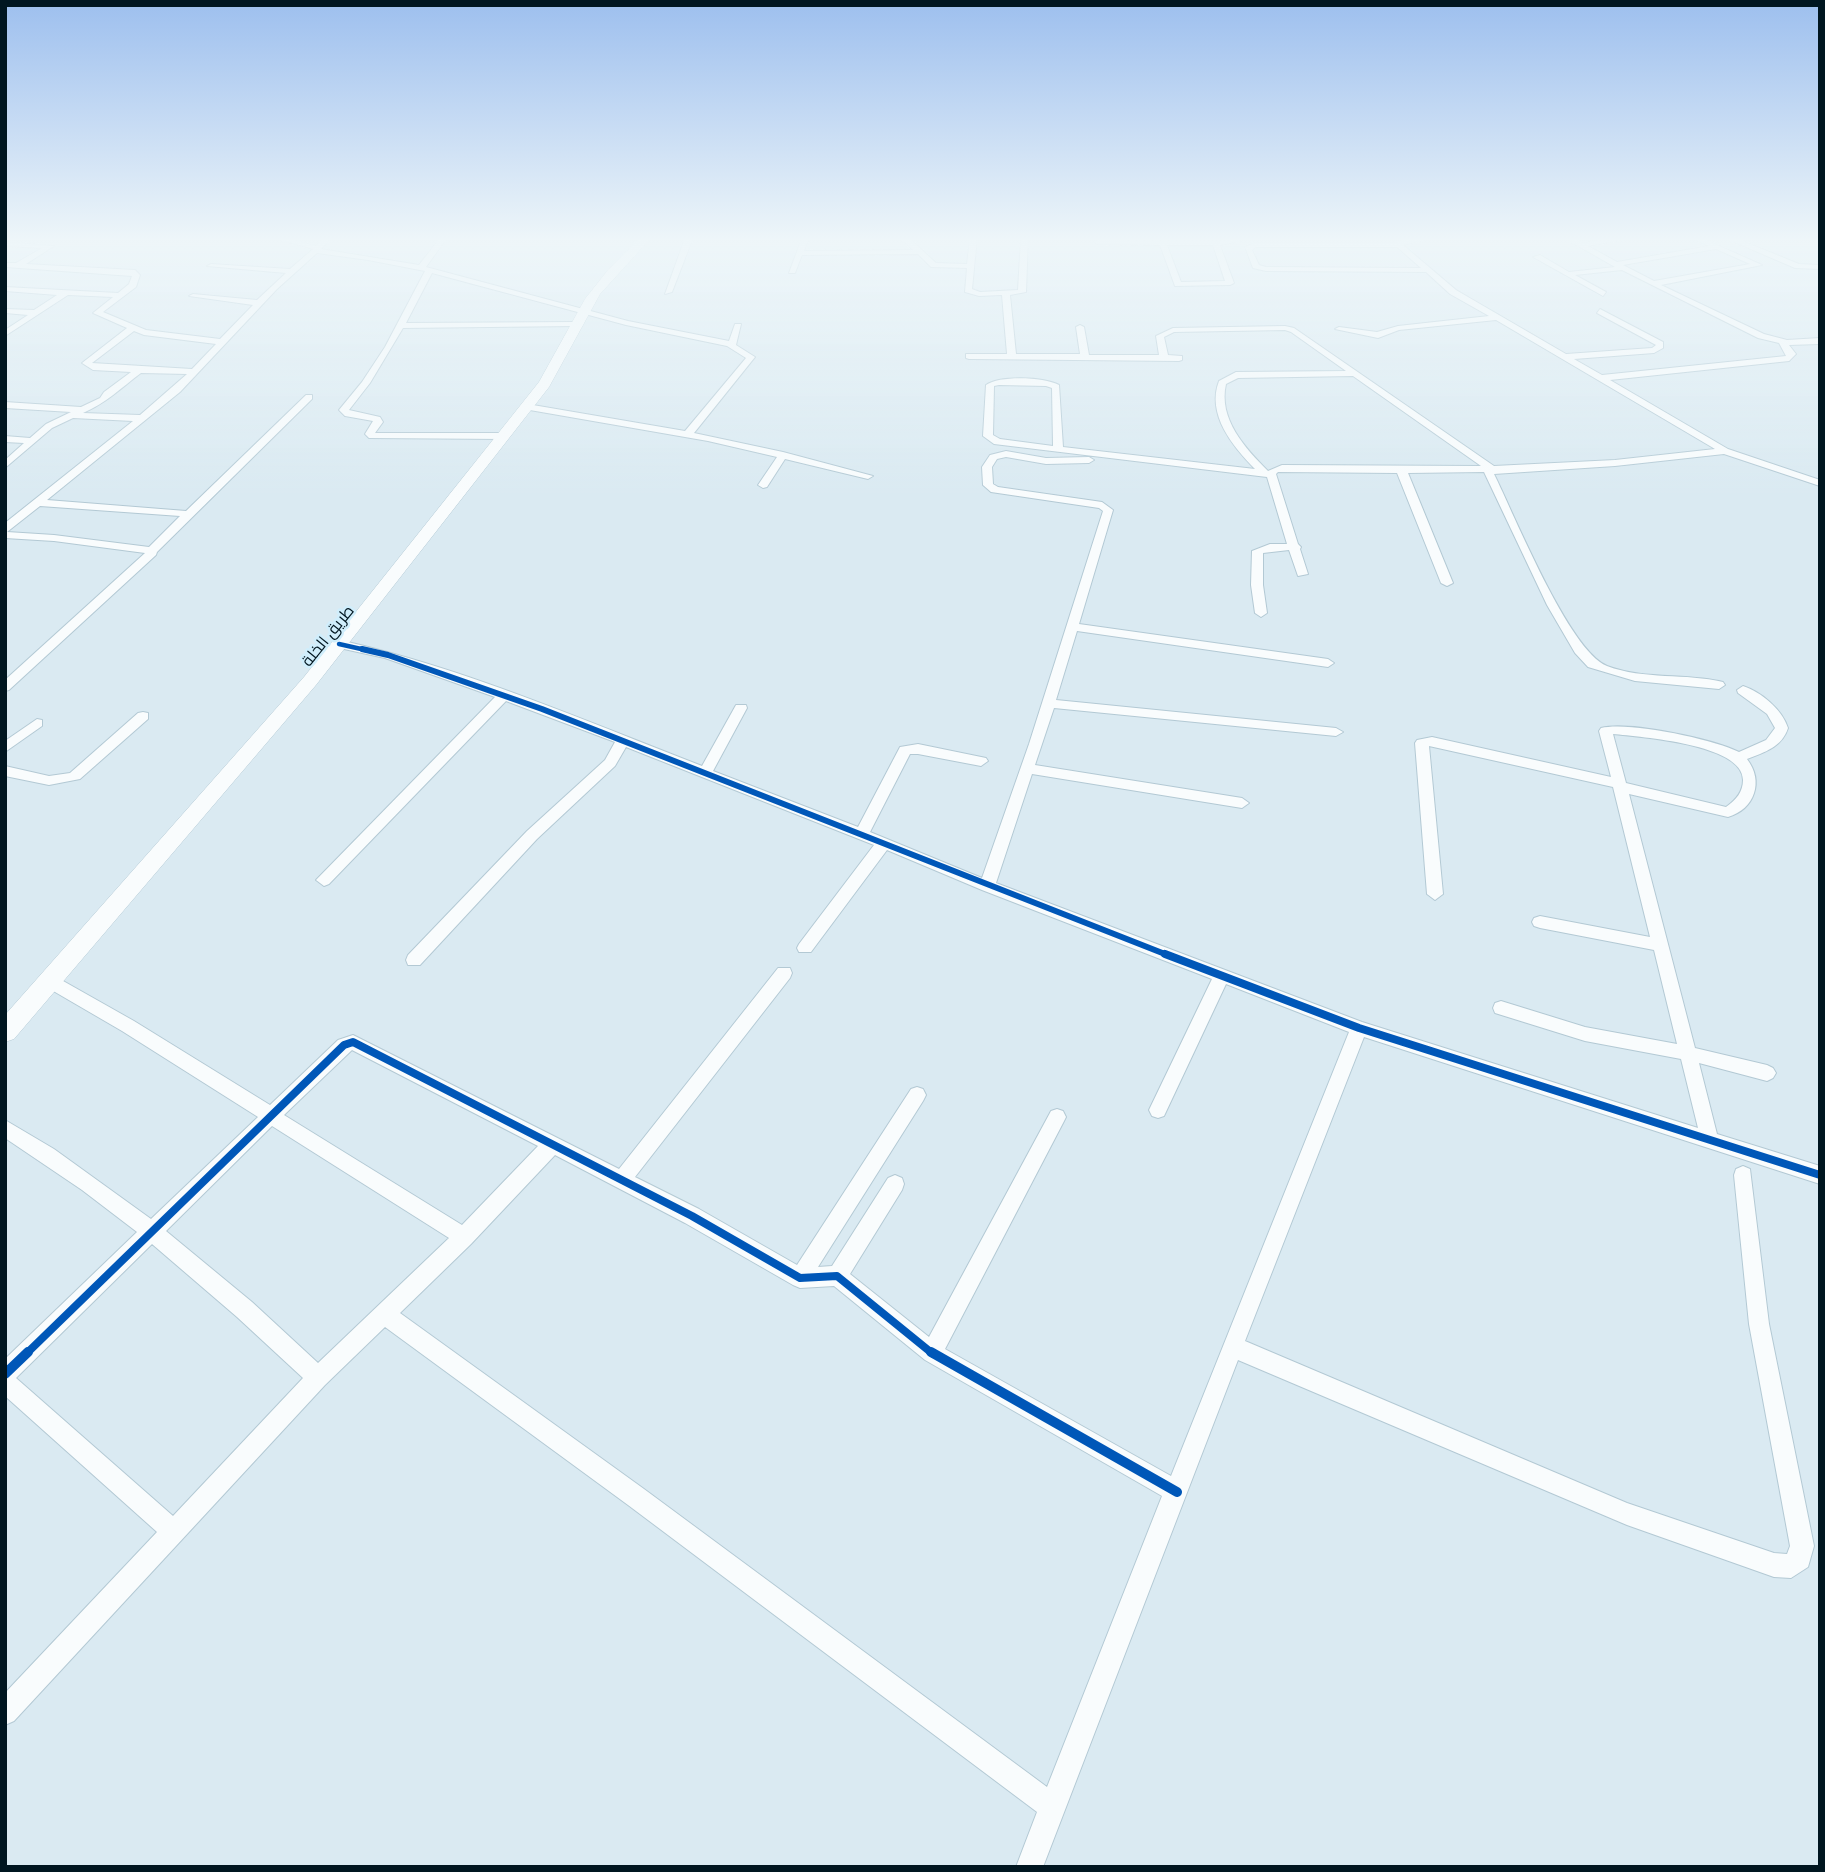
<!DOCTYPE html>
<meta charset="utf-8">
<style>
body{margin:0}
#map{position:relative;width:1825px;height:1872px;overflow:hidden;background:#daeaf2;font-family:"Public Sans",sans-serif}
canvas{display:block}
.frame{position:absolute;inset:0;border:7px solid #001620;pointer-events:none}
</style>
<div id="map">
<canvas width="1825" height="1872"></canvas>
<div class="frame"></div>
</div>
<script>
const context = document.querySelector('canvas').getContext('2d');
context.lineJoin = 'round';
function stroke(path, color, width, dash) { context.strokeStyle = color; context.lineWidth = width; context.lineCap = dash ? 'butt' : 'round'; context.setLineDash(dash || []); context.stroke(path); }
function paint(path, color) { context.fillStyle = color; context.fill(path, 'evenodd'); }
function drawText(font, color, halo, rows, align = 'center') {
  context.font = font + ' "Public Sans",Cairo,sans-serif'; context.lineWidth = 5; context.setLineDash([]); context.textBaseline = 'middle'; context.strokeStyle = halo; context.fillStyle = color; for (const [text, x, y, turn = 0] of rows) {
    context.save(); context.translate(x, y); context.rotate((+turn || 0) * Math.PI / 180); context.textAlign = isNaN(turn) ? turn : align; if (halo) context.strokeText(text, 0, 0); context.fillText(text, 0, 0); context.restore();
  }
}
const street = new Path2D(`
 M275,238H286L316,246L324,238H331L321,249L419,265L440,238H447L426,267L628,321L729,341L735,324H741L736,345L755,357L694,433L783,452L873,476L868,479L785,459L767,487L763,488L758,485L777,457L708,441L524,409L522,407L527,404L685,431L746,358L727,346L626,325L432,273L406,323L576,322L580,324L576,326L403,328L370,383L349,410L380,417L383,422L375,433H503L508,436L503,439L369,438L365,434L373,421L345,416L339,410L362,382L385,347L425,271L368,260L317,253L277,289L180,392L47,500L186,511L306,395H312V399L157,552L156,555L9,690L5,691V680L145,553L54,541L5,538V523L133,421L73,418L52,428L5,468V460L24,443L5,442V436L30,438L46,424L71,412L5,408V402L81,407L100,398L104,392L131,372L93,370L82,363L127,328L93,313L113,297L68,295L5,336V330L28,315L5,313V309L34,310L57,295L5,291V287L118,293L129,284L132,276L5,267V263H16L42,248L5,246V242L54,246L26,264L135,270L140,275L136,287L103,312L146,330L220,339L253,305L189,296L193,294L257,300L286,273L207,266L211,264L290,269L313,249ZM134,331L144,335L216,344L192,369L92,363ZM141,373L187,374L140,415L83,413C106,403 121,388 141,373ZM40,506L180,516L149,547L54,535L7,532Z
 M685,238H693L672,292L665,294Z
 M802,238H809L804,251L913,250L901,238H909L936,263L967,264L970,238H977L972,289L980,292L1018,290L1021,238H1028L1026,292L1010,295L1016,354H1080L1076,327L1080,325L1084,327L1089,355H1159L1156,336L1173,328L1285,326L1294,328L1494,466L1615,460L1715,449L1496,320L1399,330L1378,338L1335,329L1339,327L1377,332L1398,326L1489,316L1450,294L1426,272L1266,271L1253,268L1245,247L1255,243H1397L1403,239L1431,238L1403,245L1456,290L1566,354L1652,348L1656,345L1597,313L1600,309L1663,342V348L1654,353L1574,359L1602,375L1786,356L1779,343L1758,338L1622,270L1575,275L1606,292L1603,296L1533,257L1540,255L1569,272L1615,267L1564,238H1573L1582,243L1631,238L1588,246L1617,262L1709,246L1692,238H1701L1762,265L1661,285L1764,334L1787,340L1820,338V344L1789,345L1796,354L1789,361L1610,380L1728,449L1820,480V486L1724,454L1615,466L1494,474C1514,514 1569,651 1607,666C1644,680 1686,673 1723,682L1725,685L1719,689L1635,681L1588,667L1575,653L1547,605L1484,472L1408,473L1453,583L1447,586L1441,583L1397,473L1278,472L1276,474L1298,544L1301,547L1300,549L1308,574L1298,576L1289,550L1263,553V585L1267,613L1261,617L1255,613L1251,585L1252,551L1270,544H1287L1267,477L994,444L983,436L986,385C1000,375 1044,377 1059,385L1063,447L1255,469C1233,447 1206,414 1219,381L1236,372L1346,371L1291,332L1285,330L1174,332L1164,337L1168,355L1182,356V360L1179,361L969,359L966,358V354H1007L1002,295L979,296L965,292L967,268L931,267L918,254L802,255L795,273H789ZM1256,247H1397L1421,268L1266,267L1259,265L1252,250ZM1716,249L1750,264L1654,281L1623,265ZM1353,376L1481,466L1282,465L1268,471C1245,448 1218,419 1226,384L1238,378ZM999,385L1046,386L1052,388L1053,446L1000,439L993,435L994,386Z
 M1233,238H1239L1240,241L1220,245L1234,283L1230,285L1175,286L1160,245L1098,244L1094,242L1098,240L1228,241ZM1167,245H1213L1225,281L1181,282Z
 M1725,238H1735L1799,264L1820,265V269L1795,268Z
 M1006,451L1046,458L1089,457L1094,460L1089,463L1046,464L1006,457L997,459L992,467L993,484L998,487L1102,502L1113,510L1079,624L1328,659L1334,663L1328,667L1077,631L1056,700L1336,728L1343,732L1336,736L1054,708L1035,765L1242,798L1249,803L1242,808L1032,774L996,883L1362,1022L1698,1128L1681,1059L1585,1041L1495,1013L1493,1008L1495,1003L1501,1001L1585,1027L1677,1044L1654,950L1540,928L1534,926L1532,922L1534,918L1540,916L1650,937L1613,787L1429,746L1443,894L1435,900L1427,894L1415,743L1417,740L1432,737L1611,777L1599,731L1601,728C1628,721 1713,739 1739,752L1766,740L1775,728L1767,714L1738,693L1737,690L1743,686C1761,692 1782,709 1788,728C1782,747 1765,752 1747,759C1764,781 1755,809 1728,817L1629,794L1695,1048L1767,1065L1773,1068L1776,1073L1773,1078L1767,1081L1699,1063L1717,1134L1820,1166V1184L1364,1037L1245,1341L1627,1503L1774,1553L1787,1554L1790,1546L1749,1324L1734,1175L1736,1169L1743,1166L1750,1169L1769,1324L1814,1546L1808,1567L1791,1578L1774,1577L1627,1525L1238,1360L1043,1867H1016L1037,1812L628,1505L385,1327L325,1385L14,1721L5,1725V1693L157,1532L5,1396V1359L137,1232L82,1190L5,1138V1120L54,1149L151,1219L258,1117L122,1031L43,985L41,980L43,975L49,973L134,1021L270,1105L338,1040L353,1035L619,1169L778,968H790L792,973L790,978L635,1177L699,1209L797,1265L911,1089L917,1087L923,1089L926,1095L923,1101L818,1267L832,1266L888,1178L895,1175L902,1178L904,1184L902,1190L850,1274L929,1337L1051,1111L1057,1109L1063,1111L1066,1117L1063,1123L945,1349L1171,1476L1349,1032L1226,984L1164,1116L1158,1118L1152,1116L1149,1110L1212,979L982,890L887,850L811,952H799L797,948L799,944L874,845L626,747L615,766L537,839L420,965H408L406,960L408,955L527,831L605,760L615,742L506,701L329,884L324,886L316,880L495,697L385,658L335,647L333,644L339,640C464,668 583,720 702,766L736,705H746L747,708L713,771L858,827L900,747L918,744L986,758L988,761L981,766L918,754H910L870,832L982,878L1029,744L1103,511L1099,508L991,492L983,485L982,467L990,455ZM1613,734C1641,737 1743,744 1743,780C1743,792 1736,800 1726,807L1626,783ZM352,1050L538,1146L462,1225L284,1115ZM272,1126L449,1238L318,1363L252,1302L166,1231ZM555,1155L685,1223L793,1285L800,1288L834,1286L925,1360L1162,1496L1047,1787L644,1489L400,1313L471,1244ZM152,1244L237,1317L303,1378L173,1516L16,1378Z
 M143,712L148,713V719L80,779L49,785L5,776V766L49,776L70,773L138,713Z
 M37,719L42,720V726L5,752V741Z`);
const secondary = new Path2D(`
 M640,238H651L600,294L549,387L316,685L14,1039L5,1042V1015L304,677L539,382L585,299L608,270Z`);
stroke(street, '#b3c9d4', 2);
stroke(secondary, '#b3c9d4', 1);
paint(street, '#f9fcfd');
paint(secondary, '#f9fcfd');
stroke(new Path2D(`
 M339,644L370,651`), '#0057b8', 4.5);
stroke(new Path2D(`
 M362,649L388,655L542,709L1170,956`), '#0057b8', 6);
stroke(new Path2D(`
 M1165,954L1359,1028L1820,1175
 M26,1354L344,1045L353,1042L692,1216L800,1278L837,1276L933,1354`), '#0057b8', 8);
stroke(new Path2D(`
 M931,1352L1177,1492
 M5,1374L28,1352`), '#0057b8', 10);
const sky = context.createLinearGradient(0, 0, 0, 500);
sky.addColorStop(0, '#9dbfee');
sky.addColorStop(0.48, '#eef6f9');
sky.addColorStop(1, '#eef6f900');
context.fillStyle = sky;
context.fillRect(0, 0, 1825, 500);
drawText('16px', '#001620', '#d0eefc', [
 ["طريق الخلة",328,636,-51]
]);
</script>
